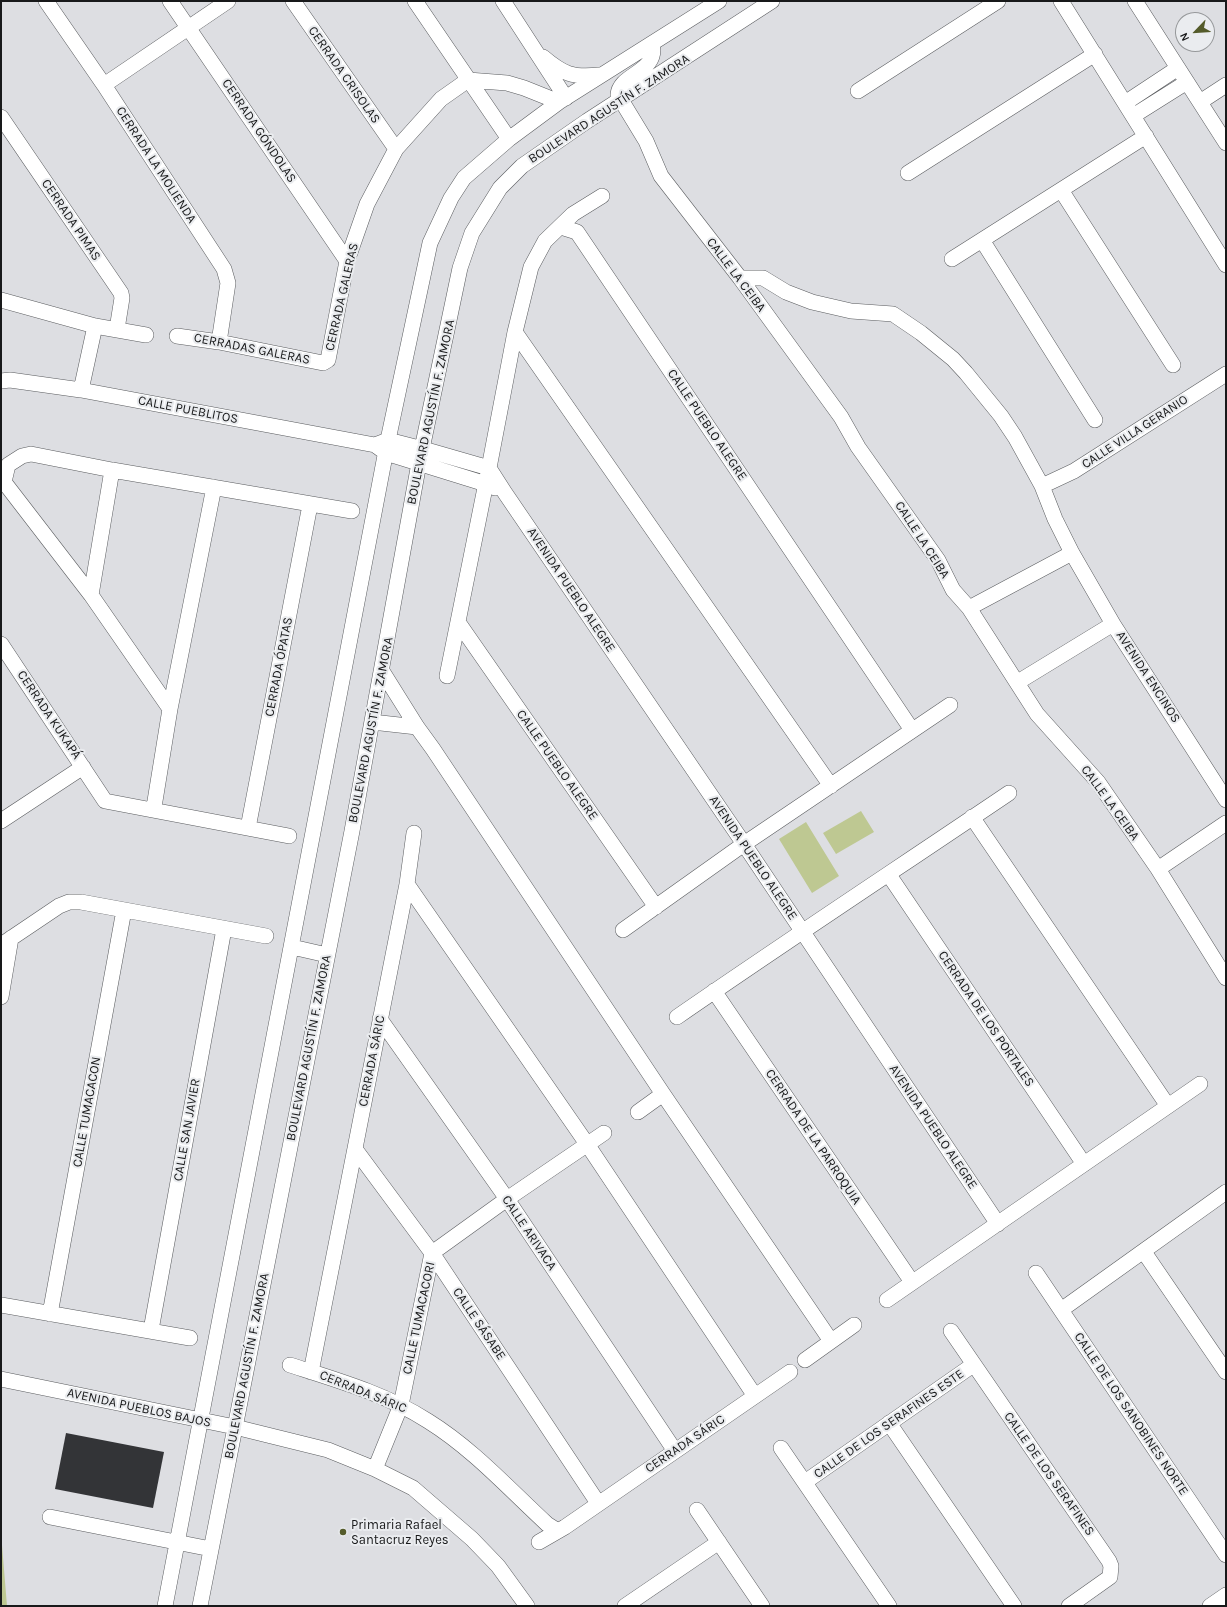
<!DOCTYPE html>
<meta charset="utf-8">
<style>
body{margin:0}
#map{position:relative;width:1227px;height:1607px;overflow:hidden;background:#dddee2;font-family:Karla,sans-serif}
canvas{display:block}
.frame{position:absolute;inset:0;border:2px solid #18191a;pointer-events:none}
.north{position:absolute;left:1175px;top:12px;width:40px;height:40px;box-sizing:border-box;background:#eaecef;border:1px solid #96989a;border-radius:50%;rotate:245deg;font-size:11px;font-weight:700;line-height:16px;text-align:center;color:#18191a}
.north::after{content:'';display:block;margin:auto;width:14px;height:18px;background:#545b2a;clip-path:polygon(50% 0,100% 100%,50% 72%,0 100%)}
</style>
<div id="map">
<canvas width="1227" height="1607"></canvas>
<div class="frame"></div>
<div class="north">N</div>
</div>
<script>
const context = document.querySelector('canvas').getContext('2d');
context.lineJoin = 'round';
function paint(path, color) { context.fillStyle = color; context.fill(path, 'evenodd'); }
function stroke(path, color, width, dash) { context.strokeStyle = color; context.lineWidth = width; context.lineCap = dash ? 'butt' : 'round'; context.setLineDash(dash || []); context.stroke(path); }
function drawText(font, color, halo, rows, align = 'center') {
  context.font = font + ' Karla,sans-serif'; context.lineWidth = 4; context.setLineDash([]); context.textBaseline = 'middle'; context.strokeStyle = halo; context.fillStyle = color; for (const [text, x, y, turn = 0] of rows) {
    context.save(); context.translate(x, y); context.rotate((+turn || 0) * Math.PI / 180); context.textAlign = isNaN(turn) ? turn : align; if (halo) context.strokeText(text, 0, 0); context.fillText(text, 0, 0); context.restore();
  }
}
paint(new Path2D(`
 M861,811L874,832L836,854L823,833Z
 M806,822L839,876L812,893L779,839Z
 M1,1533L7,1606H1Z`), '#bec892');
paint(new Path2D(`
 M66,1433L164,1452L153,1508L55,1489Z`), '#333437');
const minor = new Path2D(`
 M46,1L104,85L224,269L228,283L219,342
 M170,1L347,261
 M293,1L396,149
 M415,1L509,139
 M503,1L566,98
 M1061,1L1226,265
 M1135,1L1226,143
 M652,44C659,73 619,73 618,95L646,141L661,176L740,278L841,417L858,447L938,560L953,590L969,608L1037,714L1098,782L1158,869L1226,978
 M543,57C563,74 573,78 599,75
 M104,85L228,1
 M858,91L998,1
 M1200,102L1226,85
 M1125,103L1178,68
 M1133,116L1187,82
 M1,117L121,293L122,298L117,329
 M908,173L1095,54
 M1061,190L1173,365
 M561,227L577,232L912,730
 M982,240L1095,420
 M952,259L1146,136
 M740,278H763L786,292L812,302L851,311L893,314L921,333L953,359L966,373L1001,416L1015,437L1042,486L1055,519L1072,553L1113,624L1226,800
 M1,300L95,326L146,335
 M515,332L831,786
 M177,336L219,342L323,363L328,360L347,261L367,204L396,149L441,99L468,80L507,83L524,88L559,102
 M1,381L10,380L81,390L375,445L386,453L486,484L495,488
 M81,390L95,326
 M375,445L388,440L423,449L489,468L505,493L744,844L998,1224
 M1042,486L1074,471L1226,374
 M91,595L112,470
 M969,608L1072,553
 M458,622L656,907
 M1,644L105,801L289,836
 M382,671L417,727L433,749L663,1094L831,1341
 M447,676L489,468L515,332L531,267L545,241L573,214L602,196
 M1018,682L1113,624
 M170,709L91,595L4,482L8,465L22,456L31,454L112,470L352,511
 M372,722L417,727
 M155,810L154,807L170,709L214,487
 M972,817L1168,1106
 M1,821L83,767
 M248,828L310,505
 M1158,869L1226,823
 M889,875L1084,1164
 M407,884L587,1144L755,1396
 M623,930L744,844L950,705
 M1,945L59,906L69,902H81L266,936
 M292,947L327,955
 M714,991L912,1282
 M1,997L11,938
 M677,1017C787,941 898,868 1009,793
 M380,1019L507,1199L675,1451
 M638,1112L663,1094
 M355,1149L432,1253L598,1503
 M1144,1252L1226,1372
 M1036,1273L1226,1555
 M887,1300L1200,1084
 M1,1305L190,1338
 M1061,1310L1226,1192
 M50,1314L124,910
 M151,1330L224,929
 M951,1331L1109,1561L1111,1566L1110,1577L1069,1606
 M805,1360L854,1325
 M290,1365C337,1380 386,1394 428,1421C473,1449 508,1488 547,1524L558,1531
 M311,1372L407,884L414,833
 M1,1379L235,1427L328,1450L375,1469L413,1488L472,1539L498,1566L527,1606
 M889,1423L1014,1606
 M781,1448L889,1606
 M375,1469L401,1405L432,1253L507,1199L604,1133
 M805,1482L973,1365
 M697,1510L762,1606
 M50,1517L211,1549
 M539,1542L565,1527L790,1372
 M165,1606L388,440L430,243L451,198L464,178L509,139L559,102L719,1
 M200,1606L352,831L419,463L460,268L472,233L500,188L522,166L587,121L772,1
 M625,1606L719,1542
 M1210,1606L1226,1595`);
stroke(minor, '#5a5c5f', 16);
stroke(minor, '#fff', 15);
for (const [x, y, r, color] of [
 [343,1532,4,"#545b2a"]
]) { const dot = new Path2D(); dot.arc(x, y, r, 0, 2 * Math.PI); context.fillStyle = color; context.fill(dot); stroke(dot, '#eaecef', 1.5); }
drawText('13px', '#18191a', '#eaecef', [
 ["CERRADA CRISOLAS",344,75,55],
 ["BOULEVARD AGUSTÍN F. ZAMORA",609,109,-33],
 ["CERRADA GÓNDOLAS",259,131,56],
 ["CERRADA LA MOLIENDA",156,165,57],
 ["CERRADA PIMAS",71,220,56],
 ["CALLE LA CEIBA",736,275,53],
 ["CERRADA GALERAS",342,297,-77],
 ["CERRADAS GALERAS",252,349,11],
 ["CALLE PUEBLITOS",188,410,11],
 ["BOULEVARD AGUSTÍN F. ZAMORA",431,412,-78],
 ["CALLE PUEBLO ALEGRE",707,425,56],
 ["CALLE VILLA GERANIO",1135,432,-33],
 ["CALLE LA CEIBA",922,540,57],
 ["AVENIDA PUEBLO ALEGRE",571,590,56],
 ["CERRADA ÓPATAS",279,667,-79],
 ["AVENIDA ENCINOS",1148,677,57],
 ["CERRADA KUKAPÁ",49,715,56],
 ["BOULEVARD AGUSTÍN F. ZAMORA",371,730,-79],
 ["CALLE PUEBLO ALEGRE",557,765,55],
 ["CALLE LA CEIBA",1110,803,54],
 ["AVENIDA PUEBLO ALEGRE",753,858,56],
 ["CERRADA DE LOS PORTALES",986,1019,56],
 ["BOULEVARD AGUSTÍN F. ZAMORA",309,1048,-79],
 ["CERRADA SÁRIC",372,1061,-79],
 ["CALLE TUMACACON",87,1112,-80],
 ["AVENIDA PUEBLO ALEGRE",933,1127,56],
 ["CALLE SAN JAVIER",187,1130,-80],
 ["CERRADA DE LA PARROQUIA",813,1137,56],
 ["CALLE ARIVACA",529,1233,56],
 ["CALLE TUMACACORI",419,1318,-78],
 ["CALLE SÁSABE",479,1324,56],
 ["BOULEVARD AGUSTÍN F. ZAMORA",247,1366,-79],
 ["CERRADA SÁRIC",363,1392,22],
 ["AVENIDA PUEBLOS BAJOS",139,1408,12],
 ["CALLE DE LOS SANOBINES NORTE",1131,1414,56],
 ["CALLE DE LOS SERAFINES ESTE",889,1424,-35],
 ["CERRADA SÁRIC",685,1444,-34],
 ["CALLE DE LOS SERAFINES",1049,1474,55]
]);
drawText('13px', '#18191a', '#eaecef', [
 ["Primaria Rafael",351,1525],
 ["Santacruz Reyes",351,1540]
], 'left');
</script>
